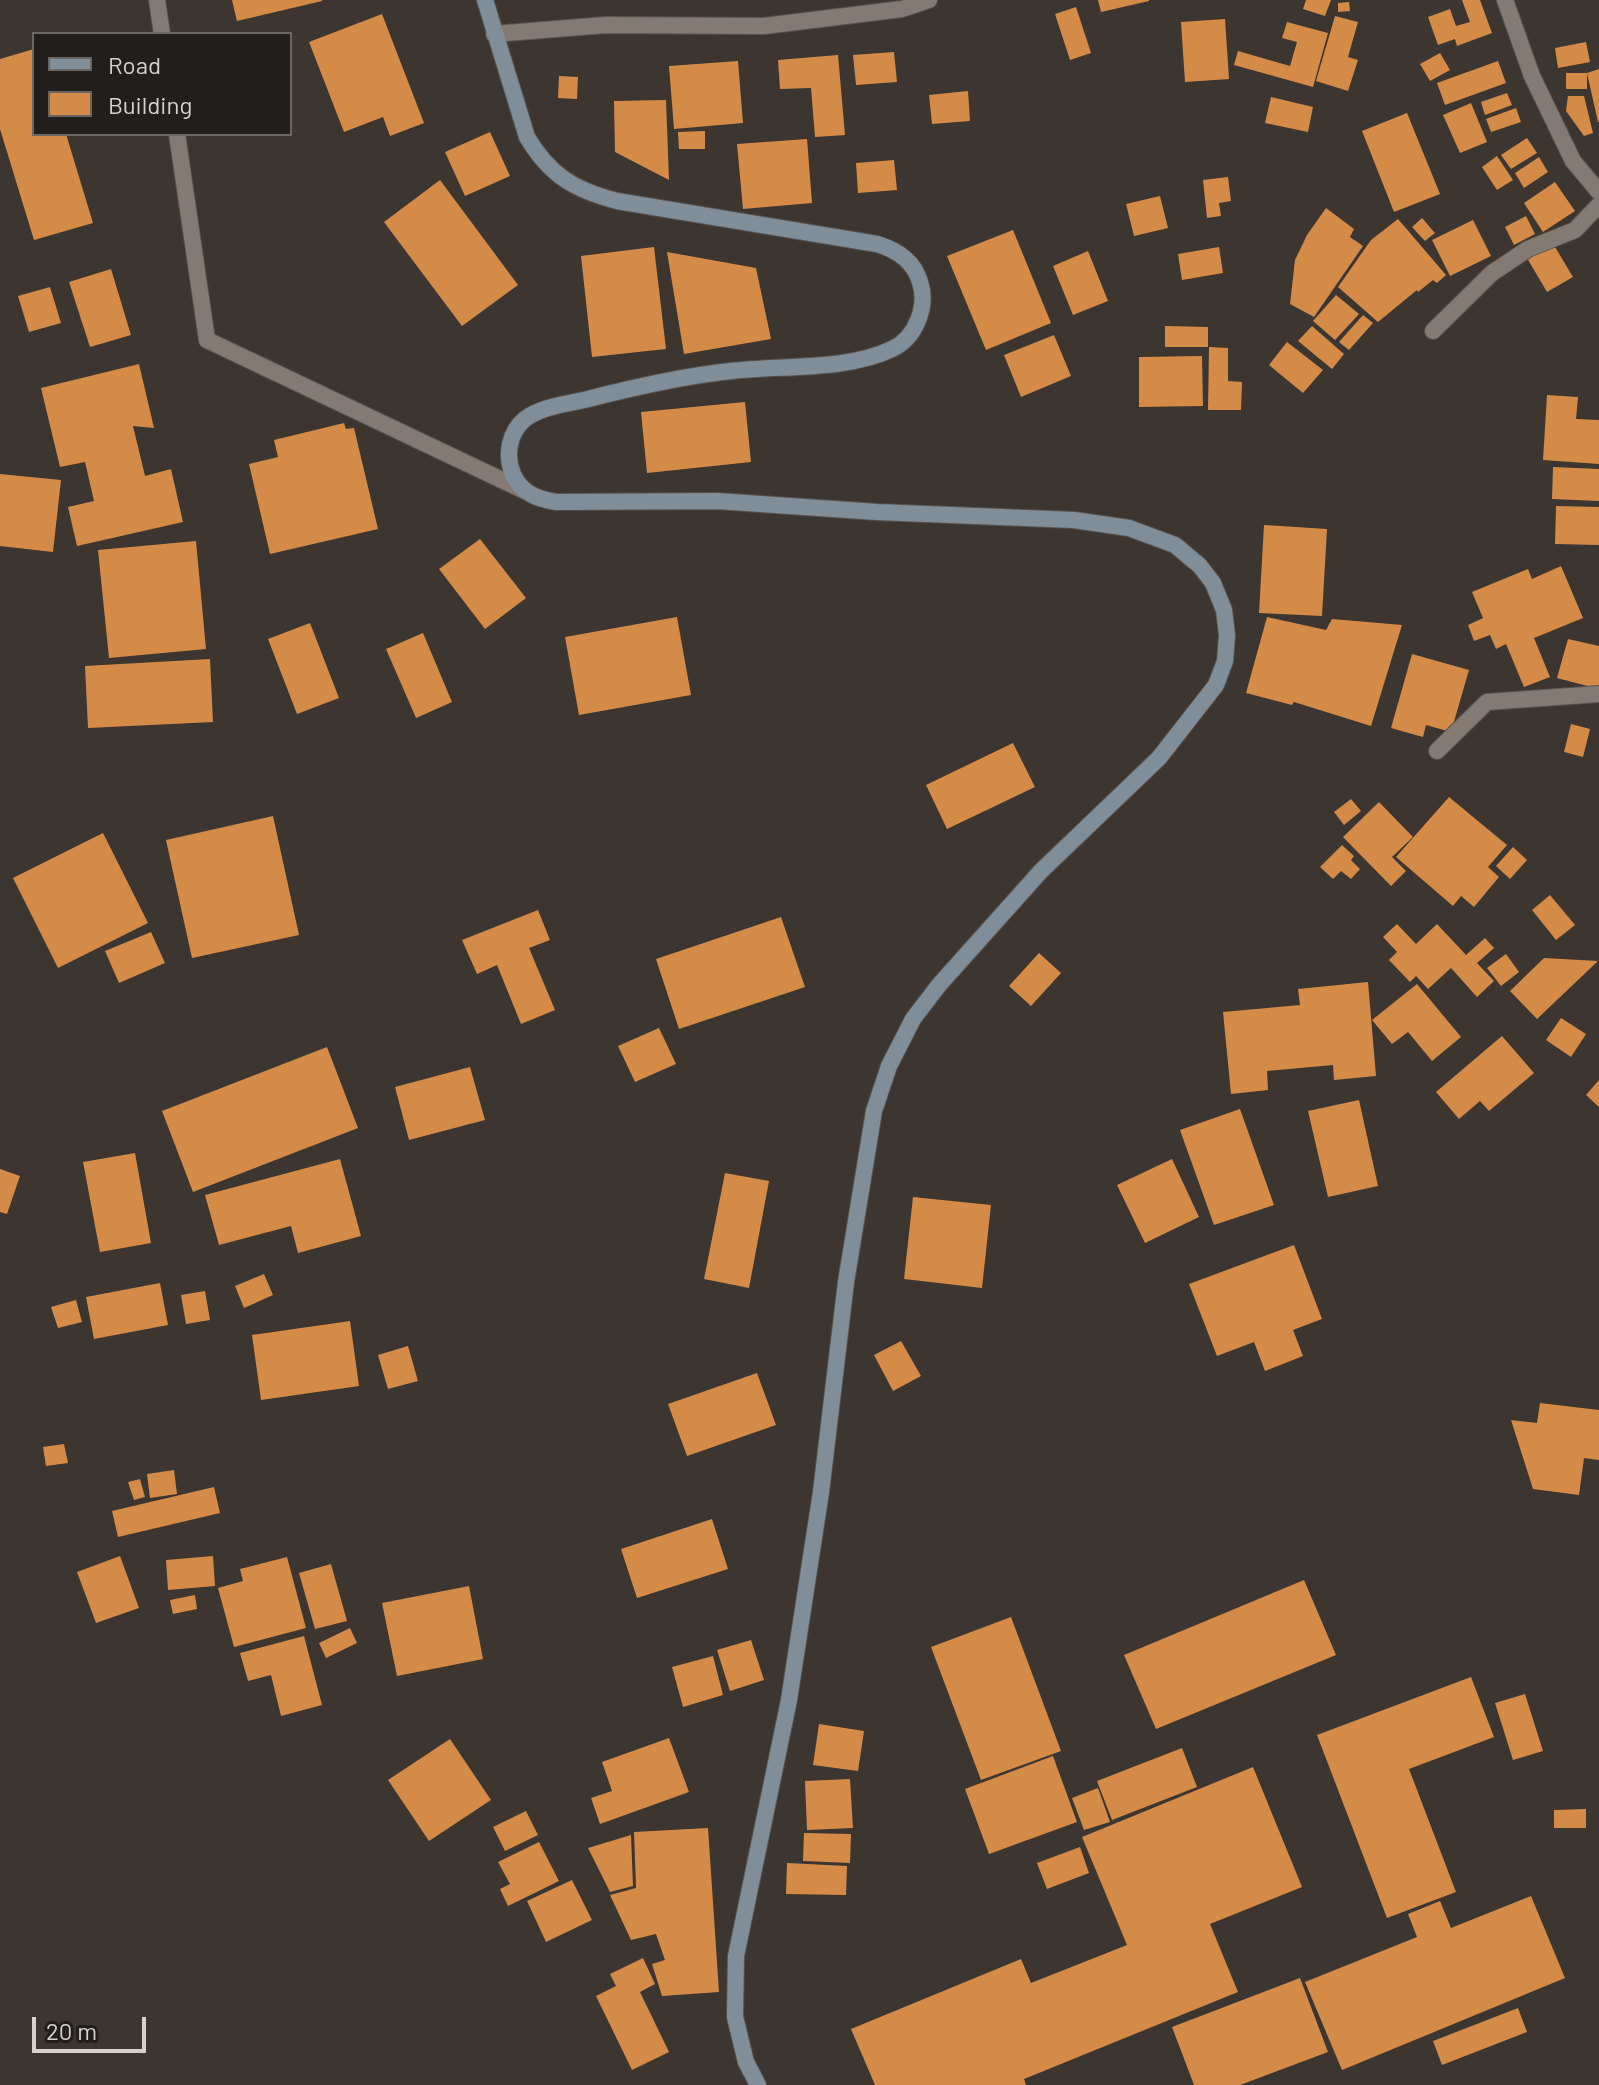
<!DOCTYPE html>
<style>
body{margin:0}
#map{position:relative;width:1599px;height:2085px;overflow:hidden;background:#3d3630;font-family:Barlow,sans-serif}
canvas{display:block}
.legend{position:absolute;left:32px;top:32px;width:260px;height:104px;box-sizing:border-box;background:#211e1b;border:2px solid #696663;margin:0;padding:10px 14px;list-style:none;font-size:24px;color:#d6d2ce}
.legend li{display:flex;align-items:center;gap:16px;height:40px}
.legend b{width:40px;border:2px solid #696663}
.scale{position:absolute;left:32px;top:2017px;width:114px;height:36px;box-sizing:border-box;border:4px solid #d6d2ce;border-top:0;padding-left:10px;font-size:24px;line-height:28px;white-space:nowrap;color:#d6d2ce;-webkit-text-stroke:6px #211e1b;paint-order:stroke}
</style>
<div id="map">
<canvas width="1599" height="2085"></canvas>
<ul class="legend">
<li><b style="height:10px;background:#808e99"></b>Road</li>
<li><b style="height:22px;background:#d48b48"></b>Building</li>
</ul>
<div class="scale">20 m</div>
</div>
<script>
const context = document.querySelector('canvas').getContext('2d');
context.lineJoin = 'round';
function paint(path, color) { context.fillStyle = color; context.fill(path, 'evenodd'); }
function stroke(path, color, width, dash) { context.strokeStyle = color; context.lineWidth = width; context.lineCap = dash ? 'butt' : 'round'; context.setLineDash(dash || []); context.stroke(path); }
paint(new Path2D(`
 M232,0H322V1L237,21Z
 M1098,0H1149V1L1101,12Z
 M1306,0H1331L1325,16L1303,9Z
 M1462,0H1480L1492,33L1457,46L1455,39L1438,45L1428,17L1450,9L1456,26L1470,22Z
 M1349,2L1350,11L1338,12V3Z
 M1076,7L1091,53L1070,60L1055,14Z
 M382,14L424,123L390,136L383,117L344,132L309,42Z
 M1335,16L1358,22L1348,57L1358,60L1348,91L1316,81Z
 M1225,19L1229,79L1185,82L1181,22Z
 M1287,22L1328,33L1313,87L1234,65L1238,51L1290,66L1297,42L1282,38Z
 M1586,42L1590,62L1558,68L1555,48Z
 M34,49V134H66L93,223L34,240L0,129V59Z
 M894,52L897,82L856,85L853,55Z
 M1440,53L1450,70L1430,81L1420,64Z
 M838,55L845,135L815,137L811,88L780,89L778,60Z
 M738,61L743,123L674,129L669,66Z
 M1498,61L1506,83L1445,105L1437,83Z
 M1599,69V122H1598L1587,73Z
 M1566,73H1587V89H1566Z
 M559,76L578,77L577,99L558,98Z
 M968,91L970,121L932,124L929,95Z
 M1507,93L1512,105L1485,115L1481,102Z
 M1568,96H1584L1593,133L1584,136L1566,111Z
 M1271,97L1313,107L1308,132L1265,123Z
 M666,100L669,180L615,152L614,101Z
 M1471,103L1487,142L1460,153L1443,115Z
 M1516,108L1521,122L1491,132L1486,119Z
 M1407,113L1440,194L1394,212L1362,131Z
 M705,131V149H679L678,132Z
 M490,132L510,176L465,196L445,152Z
 M1527,138L1537,153L1511,169L1501,155Z
 M807,139L812,203L743,209L737,144Z
 M1497,156L1513,180L1497,190L1482,167Z
 M1539,157L1548,172L1524,188L1515,173Z
 M894,160L897,190L858,193L856,163Z
 M1228,177L1231,201L1219,203L1221,216L1207,218L1203,180Z
 M440,180L518,285L462,326L384,222Z
 M1555,182L1575,211L1543,232L1524,203Z
 M1160,196L1168,228L1134,236L1126,204Z
 M1326,208L1354,229L1350,237L1363,246L1314,317L1290,304L1295,260L1307,235Z
 M1526,216L1535,234L1514,245L1505,227Z
 M1422,218L1435,233L1425,241L1412,227Z
 M1398,219L1446,275L1437,283L1433,280L1418,292L1417,290L1378,322L1338,287L1371,240Z
 M1473,220L1491,256L1450,276L1432,240Z
 M1013,230L1051,323L986,350L947,256Z
 M1552,242L1573,277L1547,292L1527,258Z
 M654,247L666,349L592,357L581,256Z
 M1219,247L1223,273L1182,280L1178,254Z
 M1088,251L1108,301L1073,315L1053,266Z
 M667,252L756,268L771,339L684,354Z
 M111,269L131,335L90,347L69,282Z
 M50,287L61,323L29,332L18,296Z
 M1336,295L1359,314L1335,340L1313,321Z
 M1363,315L1373,323L1349,350L1339,342Z
 M1165,326L1208,327V347H1165Z
 M1312,326L1344,354L1332,369L1298,341Z
 M1054,335L1071,376L1021,397L1004,355Z
 M1287,342L1323,370L1303,393L1269,365Z
 M1209,347L1228,348V381L1242,382L1241,410H1208Z
 M1202,356L1203,406L1139,407V357Z
 M139,364L154,428L133,426L145,476L171,469L183,522L77,546L68,507L94,501L85,462L60,467L41,388Z
 M1547,395L1578,397L1576,419L1599,420V464L1543,460Z
 M745,402L751,462L647,473L641,412Z
 M344,423L346,429L354,428L378,529L270,554L249,464L278,457L274,440Z
 M1553,467L1599,469V501L1552,499Z
 M0,474L61,480L53,552L0,546Z
 M1556,506L1599,507V545L1555,544Z
 M1264,525L1327,529L1322,616L1259,613Z
 M480,539L526,598L485,629L439,569Z
 M196,541L206,649L109,658L98,550Z
 M1561,566L1583,618L1534,638L1550,677L1524,687L1506,644L1496,649L1490,635L1474,641L1468,625L1483,618L1472,592L1528,569L1532,579Z
 M677,617L691,695L579,715L565,637Z
 M1267,617L1326,630L1332,619L1402,625L1371,726L1294,702L1292,705L1246,693Z
 M310,623L339,698L297,714L268,639Z
 M423,633L452,702L416,718L386,649Z
 M1568,639L1599,646V689L1557,678Z
 M1412,654L1469,670L1451,732L1426,725L1423,737L1391,728Z
 M210,659L213,722L88,728L85,666Z
 M1571,724L1590,729L1583,757L1564,752Z
 M1013,743L1035,787L947,829L926,785Z
 M1449,797L1507,845L1488,867L1499,877L1474,907L1461,896L1453,906L1396,857Z
 M1351,799L1361,811L1344,825L1334,812Z
 M1379,802L1413,837L1392,857L1406,871L1391,886L1343,837Z
 M273,816L299,935L192,958L166,840Z
 M103,833L148,923L58,968L13,878Z
 M1342,845L1354,856L1351,860L1360,869L1351,879L1341,871L1333,879L1320,867Z
 M1513,847L1527,860L1510,879L1496,866Z
 M1550,895L1575,925L1556,940L1532,910Z
 M538,910L550,940L529,948L555,1010L521,1024L497,965L477,974L462,940Z
 M781,917L805,987L679,1029L656,959Z
 M1397,924L1416,944L1437,924L1466,955L1485,938L1494,948L1477,963L1494,981L1477,997L1451,968L1428,989L1416,976L1410,982L1389,960L1397,952L1383,937Z
 M151,932L165,963L119,983L105,951Z
 M1039,953L1061,973L1031,1006L1009,986Z
 M1506,954L1519,972L1501,986L1487,968Z
 M1544,958L1598,961L1537,1019L1510,991Z
 M1368,982L1376,1076L1334,1080L1333,1065L1267,1071L1268,1090L1231,1094L1223,1012L1300,1005L1298,989Z
 M1417,984L1461,1037L1432,1061L1408,1032L1392,1044L1372,1020Z
 M1561,1018L1586,1034L1571,1057L1546,1040Z
 M659,1028L676,1064L635,1082L618,1046Z
 M1502,1036L1534,1073L1489,1111L1480,1101L1459,1119L1436,1092Z
 M327,1047L358,1128L193,1192L162,1111Z
 M470,1067L485,1120L409,1140L395,1087Z
 M1599,1080V1107L1586,1095Z
 M1359,1100L1378,1186L1328,1197L1308,1111Z
 M1240,1109L1274,1205L1214,1225L1180,1130Z
 M135,1153L151,1243L100,1252L83,1162Z
 M340,1159L361,1236L298,1253L291,1226L219,1245L205,1195Z
 M1172,1159L1199,1217L1145,1243L1117,1185Z
 M0,1169L20,1176L7,1214L0,1212Z
 M725,1173L769,1181L749,1288L704,1279Z
 M913,1197L991,1205L982,1288L904,1279Z
 M1294,1245L1322,1319L1293,1330L1303,1356L1265,1371L1254,1342L1217,1356L1189,1284Z
 M264,1274L273,1295L244,1308L235,1286Z
 M160,1283L168,1325L94,1339L86,1297Z
 M205,1291L210,1320L186,1324L181,1295Z
 M76,1300L82,1322L58,1328L51,1307Z
 M350,1321L359,1386L261,1400L252,1335Z
 M901,1341L921,1376L893,1391L874,1355Z
 M408,1346L418,1381L388,1389L378,1355Z
 M757,1373L776,1425L687,1456L668,1404Z
 M1540,1403L1599,1410V1460L1584,1458L1579,1495L1533,1489L1511,1420L1537,1423Z
 M64,1444L68,1463L46,1466L43,1447Z
 M174,1470L177,1494L150,1498L147,1474Z
 M140,1479L145,1497L134,1500L128,1482Z
 M214,1487L220,1513L118,1537L112,1511Z
 M712,1519L728,1569L637,1598L621,1549Z
 M120,1556L139,1608L96,1623L77,1572Z
 M213,1556L215,1586L168,1590L166,1560Z
 M287,1557L306,1628L234,1647L218,1588L243,1581L240,1569Z
 M331,1564L347,1621L315,1629L299,1573Z
 M1304,1580L1336,1655L1156,1729L1124,1655Z
 M469,1586L483,1659L397,1676L382,1603Z
 M195,1595L197,1609L173,1614L170,1600Z
 M1011,1617L1061,1751L981,1780L931,1647Z
 M350,1628L357,1643L326,1658L319,1643Z
 M304,1636L322,1705L281,1716L271,1675L248,1681L240,1653Z
 M751,1640L764,1680L730,1691L717,1650Z
 M713,1656L723,1695L683,1707L672,1667Z
 M1471,1677L1494,1737L1409,1769L1456,1892L1387,1918L1317,1735Z
 M1525,1694L1543,1751L1513,1760L1495,1703Z
 M819,1724L864,1731L858,1771L813,1765Z
 M669,1738L689,1792L600,1824L591,1798L612,1791L602,1762Z
 M450,1739L491,1800L429,1841L388,1780Z
 M1182,1748L1197,1787L1112,1820L1097,1781Z
 M1053,1756L1077,1822L989,1854L965,1789Z
 M1253,1767L1302,1887L1210,1924L1238,1992L1024,2079L1026,2085H875L851,2029L1021,1959L1031,1983L1127,1945L1082,1837Z
 M850,1779L853,1828L807,1830L805,1781Z
 M1098,1788L1110,1822L1084,1830L1072,1798Z
 M1586,1809V1828H1554V1810Z
 M526,1811L538,1835L505,1851L493,1827Z
 M708,1828L719,1992L662,1996L652,1964L665,1960L656,1934L631,1940L610,1895L636,1888L634,1832Z
 M804,1833L851,1834L850,1863L803,1861Z
 M631,1835L633,1886L610,1892L588,1848Z
 M539,1842L559,1881L508,1906L500,1889L510,1884L498,1862Z
 M1080,1847L1089,1873L1047,1889L1037,1863Z
 M787,1863L847,1866L846,1895L786,1894Z
 M572,1880L592,1920L546,1942L527,1901Z
 M1531,1896L1565,1978L1342,2070L1305,1982L1417,1937L1408,1914L1440,1901L1451,1928Z
 M643,1958L655,1984L640,1992L669,2052L632,2070L596,1996L616,1986L610,1974Z
 M1300,1978L1328,2052L1240,2085H1194L1172,2027Z
 M1518,2008L1527,2032L1442,2065L1433,2041Z`), '#d48b48');
const street = new Path2D(`
 M157,0L162,34
 M1505,0L1532,76L1573,161L1599,192
 M494,34L605,25L764,26L902,9L929,0
 M177,134L207,340L525,491
 M1433,331L1492,273L1528,249L1575,230L1599,205
 M1437,751L1487,702L1599,694`);
const secondary = new Path2D(`
 M485,0L527,137C550,176 575,190 617,201L877,244C897,250 914,261 920,282C928,306 916,338 892,349C847,371 780,365 731,371C683,376 635,387 588,399C568,404 542,406 525,419C509,432 505,456 513,474C521,493 537,499 556,502L717,501L877,512L1074,520L1129,528L1175,545L1200,566L1213,583L1224,610L1227,635L1225,661L1216,685L1159,758L1041,871L939,985L913,1019L889,1066L874,1111L846,1282L821,1492L789,1700L736,1956L735,2017L746,2062L758,2085`);
stroke(street, '#59534f', 18);
stroke(secondary, '#59534f', 18);
stroke(street, '#827a73', 16);
stroke(secondary, '#808e99', 16);
</script>
